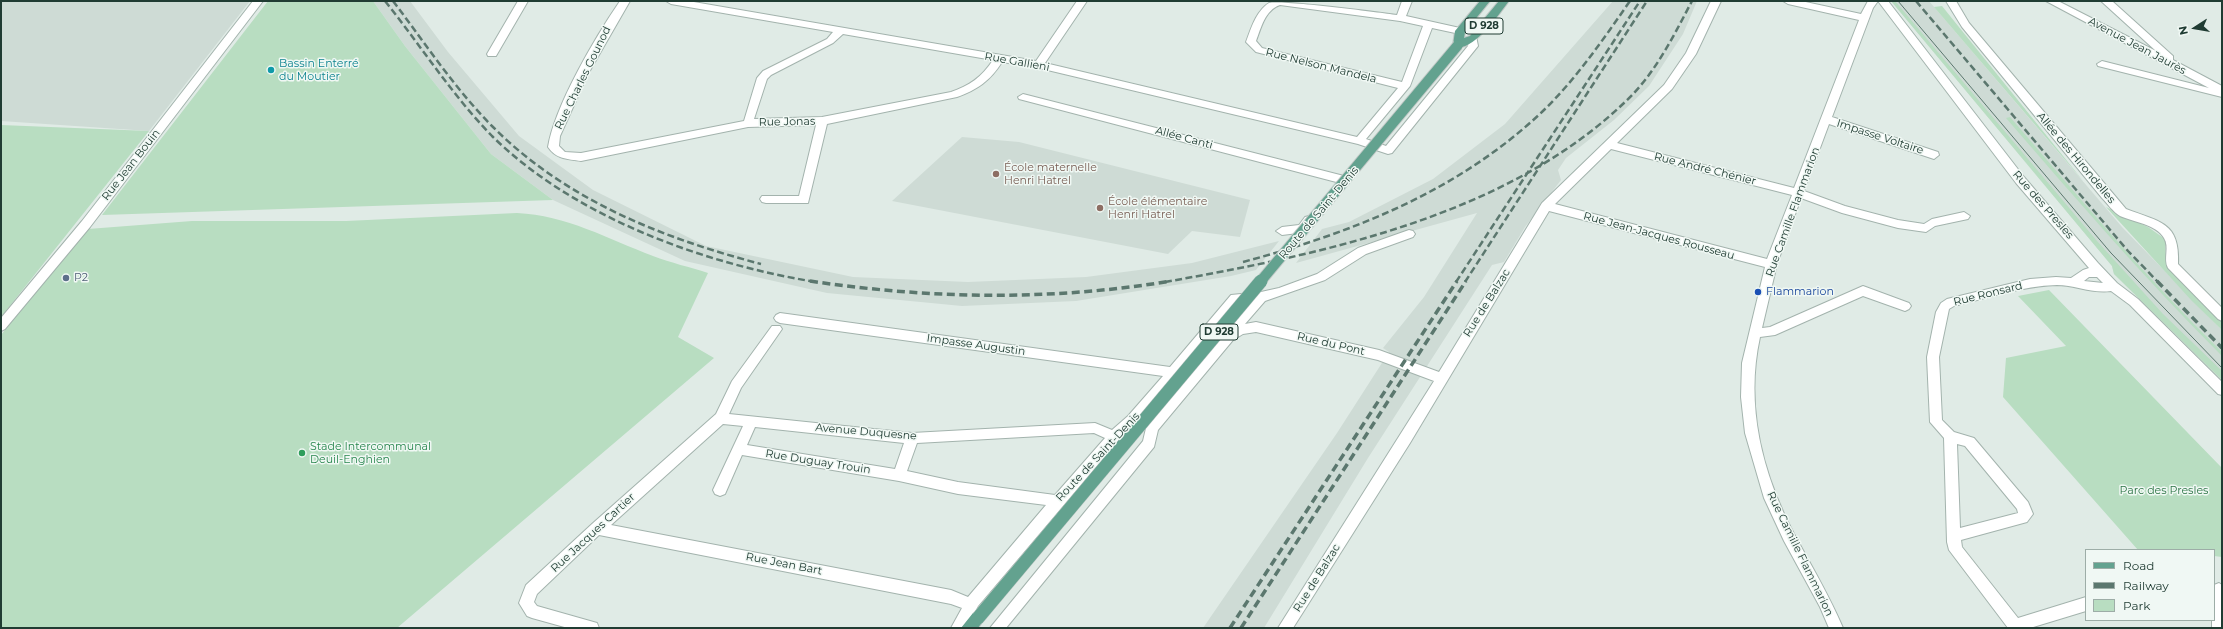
<!DOCTYPE html>
<meta charset="utf-8">
<style>
body{margin:0}
#map{position:relative;width:2223px;height:629px;overflow:hidden;background:#e0ebe6;font-family:Montserrat,sans-serif}
canvas{display:block}
.frame{position:absolute;inset:0;border:2px solid #203c33;pointer-events:none}
.legend{position:absolute;left:2085px;top:549px;width:130px;height:72px;box-sizing:border-box;background:#f0f8f4;border:1px solid #9dada7;margin:0;padding:5px 7px;list-style:none;font-size:12px;color:#203c33}
.legend li{display:flex;align-items:center;gap:8px;height:20px}
.legend b{width:20px;border:1px solid #9dada7}
.north{position:absolute;left:2175px;top:8px;width:40px;height:40px;-webkit-text-stroke:3px #f0f8f4;paint-order:stroke;rotate:258deg;font-size:11px;font-weight:700;line-height:16px;text-align:center;color:#203c33}
.north::after{content:'';display:block;margin:auto;width:14px;height:18px;background:#203c33;clip-path:polygon(50% 0,100% 100%,50% 72%,0 100%)}
</style>
<div id="map">
<canvas width="2223" height="629"></canvas>
<div class="frame"></div>
<ul class="legend">
<li><b style="height:5px;background:#63a28f"></b>Road</li>
<li><b style="height:5px;background:#5b776e"></b>Railway</li>
<li><b style="height:11px;background:#b8ddc1"></b>Park</li>
</ul>
<div class="north">N</div>
</div>
<script>
const context = document.querySelector('canvas').getContext('2d');
context.lineJoin = 'round';
function paint(path, color) { context.fillStyle = color; context.fill(path, 'evenodd'); }
function stroke(path, color, width, dash) { context.strokeStyle = color; context.lineWidth = width; context.lineCap = dash ? 'butt' : 'round'; context.setLineDash(dash || []); context.stroke(path); }
function drawText(font, color, halo, rows, align = 'center') {
  context.font = font + ' Montserrat,sans-serif'; context.lineWidth = 3; context.setLineDash([]); context.textBaseline = 'middle'; context.strokeStyle = halo; context.fillStyle = color; for (const [text, x, y, turn = 0] of rows) {
    context.save(); context.translate(x, y); context.rotate((+turn || 0) * Math.PI / 180); context.textAlign = isNaN(turn) ? turn : align; if (halo) context.strokeText(text, 0, 0); context.fillText(text, 0, 0); context.restore();
  }
}
paint(new Path2D(`
 M1,1H250L149,131L1,121Z
 M373,1H410L448,52L519,136L593,190L706,246L853,277L968,282L1086,277L1192,263L1279,241L1256,270L1231,276L1076,301L962,306L827,293L685,261L553,200L491,154L405,46Z
 M1613,1H1697L1683,34L1649,86L1614,120L1566,158L1558,170L1561,180L1525,227L1504,262L1492,265L1368,458L1264,628H1203L1337,433L1389,352L1383,348L1424,297L1477,213L1296,263L1322,229L1349,222L1433,179L1505,124Z
 M1891,1H1929L2122,227L2222,330V380L2114,274L2112,266Z
 M962,137L1019,142L1250,200L1240,237L1192,231L1168,254L892,201Z`), '#cedbd5');
paint(new Path2D(`
 M268,1H373L405,46L491,154L553,200L102,215Z
 M1891,1H1895L2097,241L2163,314L2222,371V380L2114,274L2112,266Z
 M1942,6L2084,182L1934,7Z
 M2010,117C2079,197 2146,278 2222,352V356C2146,280 2076,199 2006,118Z
 M1,125L149,131L1,317Z
 M2106,207L2148,227L2165,239L2166,260L2173,274L2222,322V330L2192,301Z
 M517,213C566,215 608,239 653,256C671,263 690,267 708,273L678,337L714,358L397,628H1V335L79,236L88,229L192,221H346Z
 M2049,290L2222,468V557L2214,556V550H2138L2003,397L2006,358L2066,346L2018,296Z`), '#b8ddc1');
const minor = new Path2D(`
 M253,1H263L90,227L5,329L1,331V318L82,221Z
 M518,1H528L496,56H488L487,54Z
 M620,1H630L588,74L560,136L559,146L565,152L581,153L744,121L757,78L763,71L827,39L833,32L671,4L666,1H688L1036,61L1077,1H1087L1045,63L1357,137L1398,88L1256,52L1246,42C1251,29 1256,11 1269,3C1283,0 1375,12 1397,15L1402,1H1412L1406,16L1460,28L1465,31L1460,34L1432,28L1410,86L1366,139L1386,146L1468,46L1470,36H1476L1478,46L1392,153L1388,154L1358,144L1039,68L1002,62C990,81 977,90 957,97L827,124L808,203H766L762,202L760,199L762,196H799L816,125L748,127L581,161C567,159 556,159 548,147C555,105 596,36 620,1ZM1280,5L1400,21L1423,26L1402,82L1262,48L1256,41C1261,28 1265,10 1280,5ZM843,34L993,60C982,77 969,86 951,92L822,117L754,119L767,79L771,75L833,43Z
 M1711,1H1721L1696,54L1672,89L1617,143L1794,188L1859,20L1788,4L1783,1H1801L1861,14L1868,1H1878L1873,8L1832,117L1938,152L1939,155L1934,159L1829,124L1804,191L1845,206L1898,220L1924,224L1932,219L1964,212L1970,216L1968,219L1935,226L1926,232L1898,228L1842,213L1801,198L1777,264L1762,328L1770,327L1863,286L1909,303L1911,306L1909,309L1905,311L1863,296L1775,335L1760,337C1745,405 1762,473 1794,534C1811,565 1829,595 1843,628H1829L1820,607L1784,541L1764,498L1745,433L1741,397L1742,363L1765,267L1549,211L1410,443L1293,628H1278L1434,381L1378,360L1256,332L1243,334L1233,340L1158,430L1154,447L1006,628H990L1143,441L1147,424L1250,302H1238L1138,424L1119,440L978,606L966,628H951L962,608L951,604L599,535L537,594L534,602L537,606L597,623L599,628H568L532,618L527,616L519,603L526,585L592,524L716,414L732,381L772,326H780L782,329L741,388L729,414L912,433L1095,423L1112,430L1128,416L1163,376L780,323L776,321L774,318L776,315L780,313L1170,367L1231,295L1261,292L1279,288L1317,274L1358,248L1409,230L1413,231L1415,234L1413,237L1366,254L1325,280L1265,301L1245,324L1256,322L1379,350L1439,372L1542,203L1664,85L1686,53ZM1611,149L1792,195L1767,259L1555,204ZM723,424L743,426L713,490L715,494L720,496L725,494L742,455L899,481L958,494L1046,505L968,597L951,590L611,525ZM755,427L904,443L895,469L747,445ZM1094,433L1105,438L1055,495L958,482L907,471L917,443Z
 M1878,1H1888L2024,177L2098,263L2117,283L2138,299L2222,382V395L2218,394L2130,305L2111,291C2092,294 2075,285 2057,285C2022,286 1988,298 1954,306L1949,309L1939,357L1942,420L1954,432L1974,438L2028,502L2033,514L2027,522L1961,540L1962,547L2018,618L2086,597V611L2030,628H2008L1949,550L1947,542L1944,438L1930,422L1927,357L1936,312L1941,303L1947,299L2030,279L2056,277L2071,278L2083,270L2089,268L2016,183ZM2089,277H2097L2103,283L2084,281ZM1957,444L1965,446L2017,509L2018,513L1960,528Z
 M1946,1H1956L1969,23L2126,209C2160,222 2180,222 2178,264L2222,308V321L2218,319L2168,268C2163,259 2170,247 2164,238C2156,224 2133,222 2120,216C2113,212 2107,203 2102,198L1962,27Z
 M2046,1H2058L2156,51L2101,1H2112L2173,56V60L2222,86V97L2098,66L2097,64L2102,61L2209,88Z
 M1023,94L1344,176L1349,180L1344,184L1019,99L1018,97Z
 M1309,216L1315,220L1306,232L1282,235L1276,231L1282,227L1299,225L1305,217Z
 M2219,583L2222,585V628H2212V620H2214V585Z`);
const major = new Path2D(`
 M1480,1H1490L1465,32L1464,38L1470,36L1499,1H1509C1499,14 1473,52 1455,47L1453,45L1455,31Z
 M978,611L983,613L985,618L978,628H961L973,613Z`);
stroke(minor, '#a3b3ad', 2);
stroke(major, '#c1c8c6', 2);
paint(minor, '#fff');
paint(major, '#63a28f');
stroke(new Path2D(`
 M1898,1L2111,253L2222,368`), '#5b776e', 1);
stroke(new Path2D(`
 M385,1C421,46 452,95 492,136C574,217 704,264 816,282
 M393,1C425,43 455,89 493,127C566,200 662,238 761,264
 M1916,1L2128,251L2158,282
 M1243,262C1347,234 1449,195 1531,122C1570,88 1600,44 1630,1
 M1165,282C1323,254 1506,216 1625,102C1655,74 1673,37 1692,1
 M1456,282L1640,1
 M1465,282L1647,1`), '#5b776e', 2.5, [7, 3.5]);
stroke(new Path2D(`
 M810,281C930,299 1051,301 1171,281
 M2157,281L2222,348
 M1230,628L1457,281
 M1241,628L1466,281`), '#5b776e', 3.5, [8, 4.5]);
const majorBridgeFar1 = new Path2D(`
 M1260,282L1458,45`);
const majorBridge = new Path2D(`
 M978,618L1261,281`);
stroke(majorBridgeFar1, '#c1c8c6', 12, []);
stroke(majorBridge, '#c1c8c6', 14, []);
stroke(majorBridgeFar1, '#63a28f', 10);
stroke(majorBridge, '#63a28f', 13);
for (const [x, y, r, color] of [
 [271,70,4,"#0f9aa8"],
 [996,174,4,"#8d6e63"],
 [1100,208,4,"#8d6e63"],
 [66,278,4,"#5c6f8a"],
 [1758,292,4,"#1a4fb4"],
 [302,453,4,"#2e9e5b"]
]) { const dot = new Path2D(); dot.arc(x, y, r, 0, 2 * Math.PI); context.fillStyle = color; context.fill(dot); stroke(dot, '#f0f8f4', 1.5); }
for (const [x, y, w] of [
 [1484,26,38],
 [1219,332,38]
]) { const box = new Path2D(); box.roundRect(x - w / 2, y - 8, w, 16, 3); context.fillStyle = '#f0f8f4'; context.fill(box); stroke(box, '#203c33', 1); }
drawText('bold 10px', '#203c33', null, [
 ["D 928",1484,26],
 ["D 928",1219,332]
]);
drawText('11px', '#203c33', '#f0f8f4', [
 ["Avenue Jean Jaurès",2137,46,28],
 ["Rue Gallieni",1017,62,10],
 ["Rue Nelson Mandela",1321,66,14],
 ["Rue Charles Gounod",583,78,-64],
 ["Rue Jonas",787,122,-1],
 ["Impasse Voltaire",1880,137,18],
 ["Allée Canti",1184,138,15],
 ["Allée des Hirondelles",2076,158,50],
 ["Rue Jean Bouin",131,165,-52],
 ["Rue André Chénier",1705,169,14],
 ["Rue des Presles",2043,205,49],
 ["Rue Camille Flammarion",1793,212,-70],
 ["Route de Saint-Denis",1319,213,-50],
 ["Rue Jean-Jacques Rousseau",1659,236,15],
 ["Rue Ronsard",1988,294,-14],
 ["Rue de Balzac",1487,303,-58],
 ["Rue du Pont",1331,344,13],
 ["Impasse Augustin",976,345,8],
 ["Avenue Duquesne",866,432,5],
 ["Route de Saint-Denis",1098,457,-47],
 ["Rue Duguay Trouin",818,462,9],
 ["Rue Jacques Cartier",593,533,-43],
 ["Rue Camille Flammarion",1800,554,64],
 ["Rue Jean Bart",784,564,11],
 ["Rue de Balzac",1317,578,-58]
]);
drawText('11px', '#0d838f', '#f0f8f4', [
 ["Bassin Enterré",279,64],
 ["du Moutier",279,77]
], 'left');
drawText('11px', '#785e54', '#f0f8f4', [
 ["École maternelle",1004,168],
 ["Henri Hatrel",1004,181],
 ["École élémentaire",1108,202],
 ["Henri Hatrel",1108,215]
], 'left');
drawText('11px', '#4e5e75', '#f0f8f4', [
 ["P2",74,278]
], 'left');
drawText('11px', '#164399', '#f0f8f4', [
 ["Flammarion",1766,292]
], 'left');
drawText('11px', '#27864d', '#f0f8f4', [
 ["Stade Intercommunal",310,447],
 ["Deuil-Enghien",310,460]
], 'left');
drawText('11px', '#2a7343', '#f0f8f4', [
 ["Parc des Presles",2164,491]
]);
</script>
